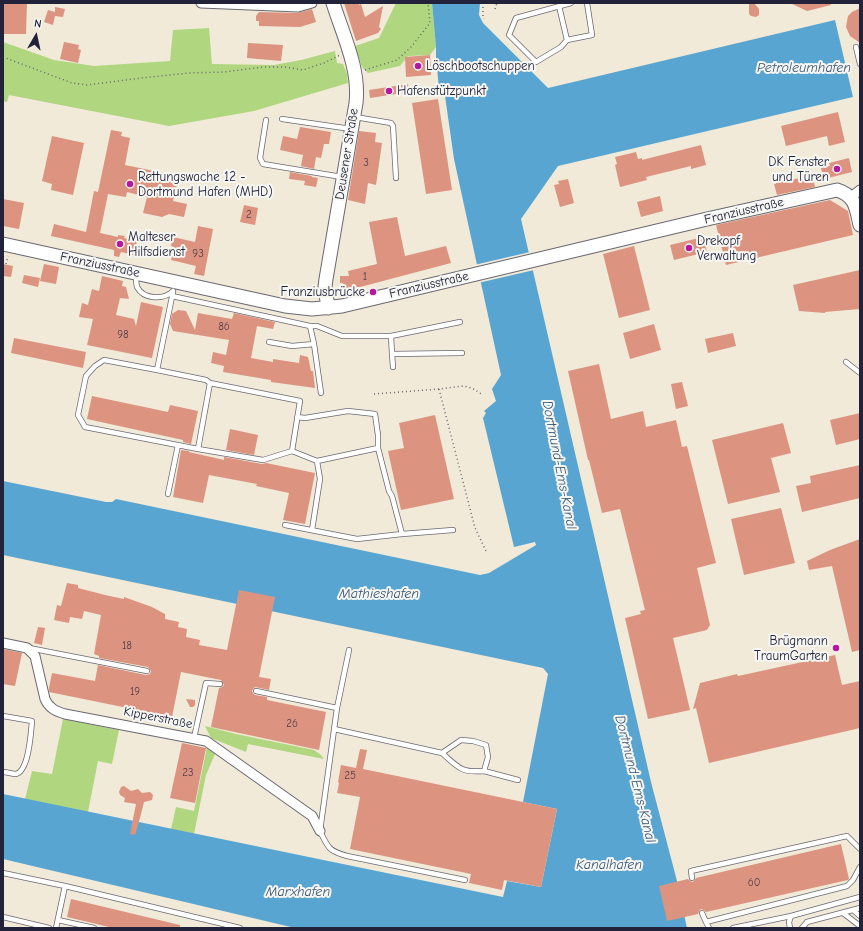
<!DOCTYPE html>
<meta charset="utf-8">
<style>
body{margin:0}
#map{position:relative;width:863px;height:931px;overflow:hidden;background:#f1ead8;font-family:"Comic Neue",sans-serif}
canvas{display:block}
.frame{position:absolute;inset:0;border:4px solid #22223b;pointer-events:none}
.north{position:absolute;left:16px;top:16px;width:40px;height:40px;-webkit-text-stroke:3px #f6f6f2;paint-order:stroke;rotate:9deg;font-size:11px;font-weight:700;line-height:16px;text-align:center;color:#22223b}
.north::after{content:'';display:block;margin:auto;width:14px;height:18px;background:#22223b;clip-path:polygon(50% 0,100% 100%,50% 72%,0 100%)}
</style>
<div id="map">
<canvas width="863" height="931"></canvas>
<div class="frame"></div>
<div class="north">N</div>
</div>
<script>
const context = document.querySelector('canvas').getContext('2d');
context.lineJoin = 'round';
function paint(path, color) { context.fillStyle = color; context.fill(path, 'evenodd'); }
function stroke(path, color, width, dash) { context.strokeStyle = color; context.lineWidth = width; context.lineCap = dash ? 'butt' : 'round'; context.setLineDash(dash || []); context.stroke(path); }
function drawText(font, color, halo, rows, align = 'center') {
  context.font = font + ' "Comic Neue",sans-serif'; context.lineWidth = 4; context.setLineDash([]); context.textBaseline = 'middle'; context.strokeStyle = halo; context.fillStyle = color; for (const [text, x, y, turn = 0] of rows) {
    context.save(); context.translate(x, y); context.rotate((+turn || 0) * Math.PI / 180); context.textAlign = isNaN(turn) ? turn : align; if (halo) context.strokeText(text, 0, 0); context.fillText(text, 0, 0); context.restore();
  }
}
paint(new Path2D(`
 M396,3H432L436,47L430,55L408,56L400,66L368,73L362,67L355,46L379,38Z
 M209,28L212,64L274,65L301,60L335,51L337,63L343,64L347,74L348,83L254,111L169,126L9,95L7,102L3,101V42L54,60L94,66L170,61L173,30Z
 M63,719L119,730L112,764L98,761L88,812L25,799L32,771L52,774Z
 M205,726L236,734L314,750L321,755L324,759L248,744L246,752L211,738Z
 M207,747L215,754L206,775L194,834L171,829L176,807L194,811Z`), '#b0d67f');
paint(new Path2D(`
 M432,3H480L479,15L483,23L548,88L835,20L853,97L558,166L521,219L651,782L677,881L687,928H295L3,859V794L503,897L507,881L541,887L557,809L523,802L548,674L543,668L3,555V481L106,502H112L116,499L480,575L489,573L536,545L535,542L514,547L483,418L486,413L484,411L496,401L492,389L501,375L454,159L444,89H439L437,68H436V47Z`), '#59a5d2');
paint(new Path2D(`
 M530,252L534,270L478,283L474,265Z`), '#f1ead8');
paint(new Path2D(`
 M3,3H27L26,34H3Z
 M344,3H359V5L361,4L365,17L383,6L379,27L381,29L378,33L356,41Z
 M749,3H754L759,9V15L756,17L751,16L749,14Z
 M790,3H830L831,5L807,11Z
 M55,7L65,9L63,17L55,16L53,25L44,22L48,10L55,12Z
 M860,8V43L850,36L846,27L848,16L852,12Z
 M312,9L316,22L300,27L259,26V21H256V16L259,12L297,13Z
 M64,42L79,45L78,49L81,50L78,63L60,59Z
 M248,43L283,45L281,61L247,58Z
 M430,55L431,75L406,77L405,57Z
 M408,84L409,92L370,98L369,90Z
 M438,99L452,190L426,194L412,103Z
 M838,112L845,142L829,146L827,136L786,146L781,126Z
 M300,127L331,132L329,144H324L321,158L316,157L314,169L301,166L303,155L280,150L283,136L297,139Z
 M111,130L122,132L121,136L130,138L125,165L179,176L173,201L187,204L184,217L169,214L162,217L143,213L147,197L127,192L126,197L108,194L100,233L118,237V235L125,236L124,238L137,241L134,255L121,252L119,257L114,256V250L51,236L54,224L86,232L94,191L98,192Z
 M359,131L376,133L375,142L382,143L376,185L368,183L365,204L348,200Z
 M52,136L84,143L73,195L51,190L52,184L42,181Z
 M701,145L706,165L691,169V166L646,177L647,180L620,187L615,165L617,164L615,157L636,152L638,159L642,158V160Z
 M849,158L852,172L824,179L821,168L830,166L829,163Z
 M290,172L312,176V177L318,178L316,187L304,185L305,181L289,179Z
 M786,175L787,181L812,175L815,187L777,195L774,184H776L774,177Z
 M568,179L574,203L560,207L554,185L559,184L558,181Z
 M660,196L663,211L641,217L637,202Z
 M3,199L24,203L19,229L3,226Z
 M830,200L848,211L853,235L726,265L716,225Z
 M244,205L258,208L255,225L240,222Z
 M397,217L405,256L446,246L451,263L345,291L343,283H340V276H349L348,271L377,264L369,222Z
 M198,226L213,229L204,276L194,274L196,266L171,260L174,247L171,246L173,237L195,242Z
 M703,237L707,252L674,260L670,245Z
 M634,246L650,310L619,318L603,254Z
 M3,264L13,266L11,277L3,276Z
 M44,264L59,267L56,284L40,281Z
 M860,270V309L825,312V313L799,311L793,285Z
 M24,275L40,278L38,287L22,283Z
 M102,276L123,281L122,286L126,287L129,299L120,298L116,315L134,319L136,326L141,302L163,307L152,358L87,345L93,319L79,317L82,303L88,305L92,289L99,291Z
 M178,310L186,311L195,330L198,313L232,319L234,313L275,322L273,329L257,326L251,358L273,362V359L299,363L300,355L308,357L311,371H313L315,388L271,382V380L223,372L224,366L211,363L213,352L226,355L229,340L173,331L170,324L172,314Z
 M654,324L661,350L630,359L623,333Z
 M733,333L736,346L708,353L705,339Z
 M14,338L86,352L83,368L11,353Z
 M599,364L611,419L643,411L646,427L676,420L682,447L687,446L716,563L697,568L710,625L707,630L673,638L690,710L648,719L625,618L641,614L640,611L645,610L620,509L602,513L589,460H588L568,371Z
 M682,382L688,406L676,409L671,384Z
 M92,396L168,412L170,405L198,411L191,444L183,442V440L87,419Z
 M860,413V439L836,445L830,420Z
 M435,415L454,499L401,510L388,451L404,448L399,423Z
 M783,423L791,453L771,458L780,492L728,504L712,440Z
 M230,429L258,435L254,455L226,450Z
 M181,450L189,451V452L224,460V457L262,464L266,463L315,473L305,524L283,520L289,493L256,486L257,484L209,475L203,503L173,497Z
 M860,465V498L802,512L796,486L811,483L810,476Z
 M781,508L795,563L744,575L731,519Z
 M860,539V650L852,652L832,566L809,570L807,561L830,550Z
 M67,583L78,585V588L105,595L124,599V597L152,607L165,614V619L179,622L178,627L187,629L186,637L200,640L199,645L227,650L239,590L275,597L259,677L271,679L269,690L255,687L253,689L252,692L255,695L267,697V700L326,712L319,750L211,727L219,688L222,687L224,685L221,680L181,672L172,717L49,692V688L52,673L95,681L98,665L146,675L150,674L151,671L148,667L99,658V656L94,654L101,615L84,611L82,619L70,617L69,623L54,620L57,605L61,606Z
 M38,627L45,628L42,645L34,643Z
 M3,649L22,653L15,686L3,684Z
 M835,655L842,685L860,681V728L709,763L696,708L693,709L700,683L737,674L738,676Z
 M186,699L195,700V705L193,707H190Z
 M182,743L206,748L195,803L170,798Z
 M360,749L367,750L363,769L557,809L541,887L504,880L502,890L469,883L471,874L350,849L360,797L337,793L339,783L338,782L341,765L356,768Z
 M124,786L131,791L138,789L142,793L150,792L153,795L152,800L144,802L140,818L135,835L130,834L136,804L124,802L125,798L120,795L119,792L121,787Z
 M841,844L849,879L848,880L706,912L704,910L701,909L699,911L698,914L667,921L659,886L688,879L690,881L693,882L696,878Z
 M71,899L180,925V928H113L67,917Z`), '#dc9480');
const lane = new Path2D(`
 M559,6L567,40L592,35L587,3
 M567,40L561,47L536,62L509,35L516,18L571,3
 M856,47L860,64
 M355,117L391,123L393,126L396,178
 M282,119L351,129
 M266,120L260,158L263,164L342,177
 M136,274C136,278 136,283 137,287C144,300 164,300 173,291
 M172,296L310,326L314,344L321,393
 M310,326H317L342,336H391L460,322
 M391,336L392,354L462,353
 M269,342L292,346L314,344
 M392,354L393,367
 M846,362L860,373
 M157,370L206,380L210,383L198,449L85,427L78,415L86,376L95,366L104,360L157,370L173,292
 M198,449L263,460L292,451L300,401L210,383
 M292,451L317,461L378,448
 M168,494L178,445
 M285,525L357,539L402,534L392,496L389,491L378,448V435L375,414L348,411L305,418L297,417
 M312,530L320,479L317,461
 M402,534L453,530
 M29,648L147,671
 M256,691L337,708L349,650
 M337,708L320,831C328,848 329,851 347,856L465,880
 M3,716L32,721C31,732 29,771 16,774C12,774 7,772 3,772
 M334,729L442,753L461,740L473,741L486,745L488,757L484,771C461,773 459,768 442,753
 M194,738L206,683L220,684
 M484,771L518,780
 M3,873L65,886L240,928
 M692,878L691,871L847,836L860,849
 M853,910L860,916
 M702,913L706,922L847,886L853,880L860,867
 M843,913L860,926
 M3,917L49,928
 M58,920L94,928
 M706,922L709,928
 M56,928L65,886
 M733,928L791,916
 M790,928L789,922L791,916L860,897
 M802,928L807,922L860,908`);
const street = new Path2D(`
 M201,3L298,7L312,3
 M851,197L860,190
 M3,643L27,648L35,656L45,699C49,708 55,711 65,714L206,741L312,816L320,831`);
const secondary = new Path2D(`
 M3,244L285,306L312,309L342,306L707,219L837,190C856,196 856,208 860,225
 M328,308L325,287L326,279L356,103C360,69 343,35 333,3`);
stroke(lane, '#6a6872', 6);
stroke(street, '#6a6872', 11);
stroke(secondary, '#6a6872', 15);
stroke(new Path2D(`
 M483,3V17L484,19
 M495,9L497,3
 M3,57L72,83L87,85L141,78L189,73L224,72L263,67H285L303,70L324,63L340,55
 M365,70L397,60L412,46L430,23L428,3
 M6,264L8,256
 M439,389L475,528L487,553
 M374,394L439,389L463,386L472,388L483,395`), '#6a6872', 1.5, [1, 3]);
stroke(lane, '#fff', 4.5);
stroke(street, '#fff', 9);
stroke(secondary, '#fff', 13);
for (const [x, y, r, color] of [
 [418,66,4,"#b5179e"],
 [389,91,4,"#b5179e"],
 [837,169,4,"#b5179e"],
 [130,184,4,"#b5179e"],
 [120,244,4,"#b5179e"],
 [689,248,4,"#b5179e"],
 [373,292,4,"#b5179e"],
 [836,648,4,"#b5179e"]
]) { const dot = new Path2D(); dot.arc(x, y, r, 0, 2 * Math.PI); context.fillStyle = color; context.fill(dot); stroke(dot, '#f6f6f2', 1.5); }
drawText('11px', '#503e4c', null, [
 ["3",366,163],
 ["2",249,215],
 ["93",198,254],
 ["1",365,277],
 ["86",224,327],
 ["98",123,335],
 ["18",127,646],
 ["19",135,692],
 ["26",292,724],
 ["23",188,773],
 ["25",350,776],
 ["60",754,883]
]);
drawText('13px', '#22223b', '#f6f6f2', [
 ["Löschbootschuppen",426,66],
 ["Hafenstützpunkt",397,91],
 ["DK Fenster",829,162,"right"],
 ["und Türen",829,177,"right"],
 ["Rettungswache 12 -",138,177],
 ["Dortmund Hafen (MHD)",138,192],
 ["Malteser",128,237],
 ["Hilfsdienst",128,252],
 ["Drekopf",697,241],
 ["Verwaltung",697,256],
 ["Franziusbrücke",365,292,"right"],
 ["Brügmann",828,641,"right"],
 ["TraumGarten",828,656,"right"]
], 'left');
drawText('13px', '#22223b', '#f6f6f2', [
 ["Deusener Straße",347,154,-81],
 ["Franziusstraße",744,211,-13],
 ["Franziusstraße",100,265,12],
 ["Franziusstraße",429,285,-13],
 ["Kipperstraße",158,718,11]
]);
drawText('italic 14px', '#385677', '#f6f6f2', [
 ["Petroleumhafen",804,68],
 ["Dortmund-Ems-Kanal",559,465,79],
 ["Mathieshafen",379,594],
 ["Dortmund-Ems-Kanal",635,779,76],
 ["Kanalhafen",609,865],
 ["Marxhafen",298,892]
]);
</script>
